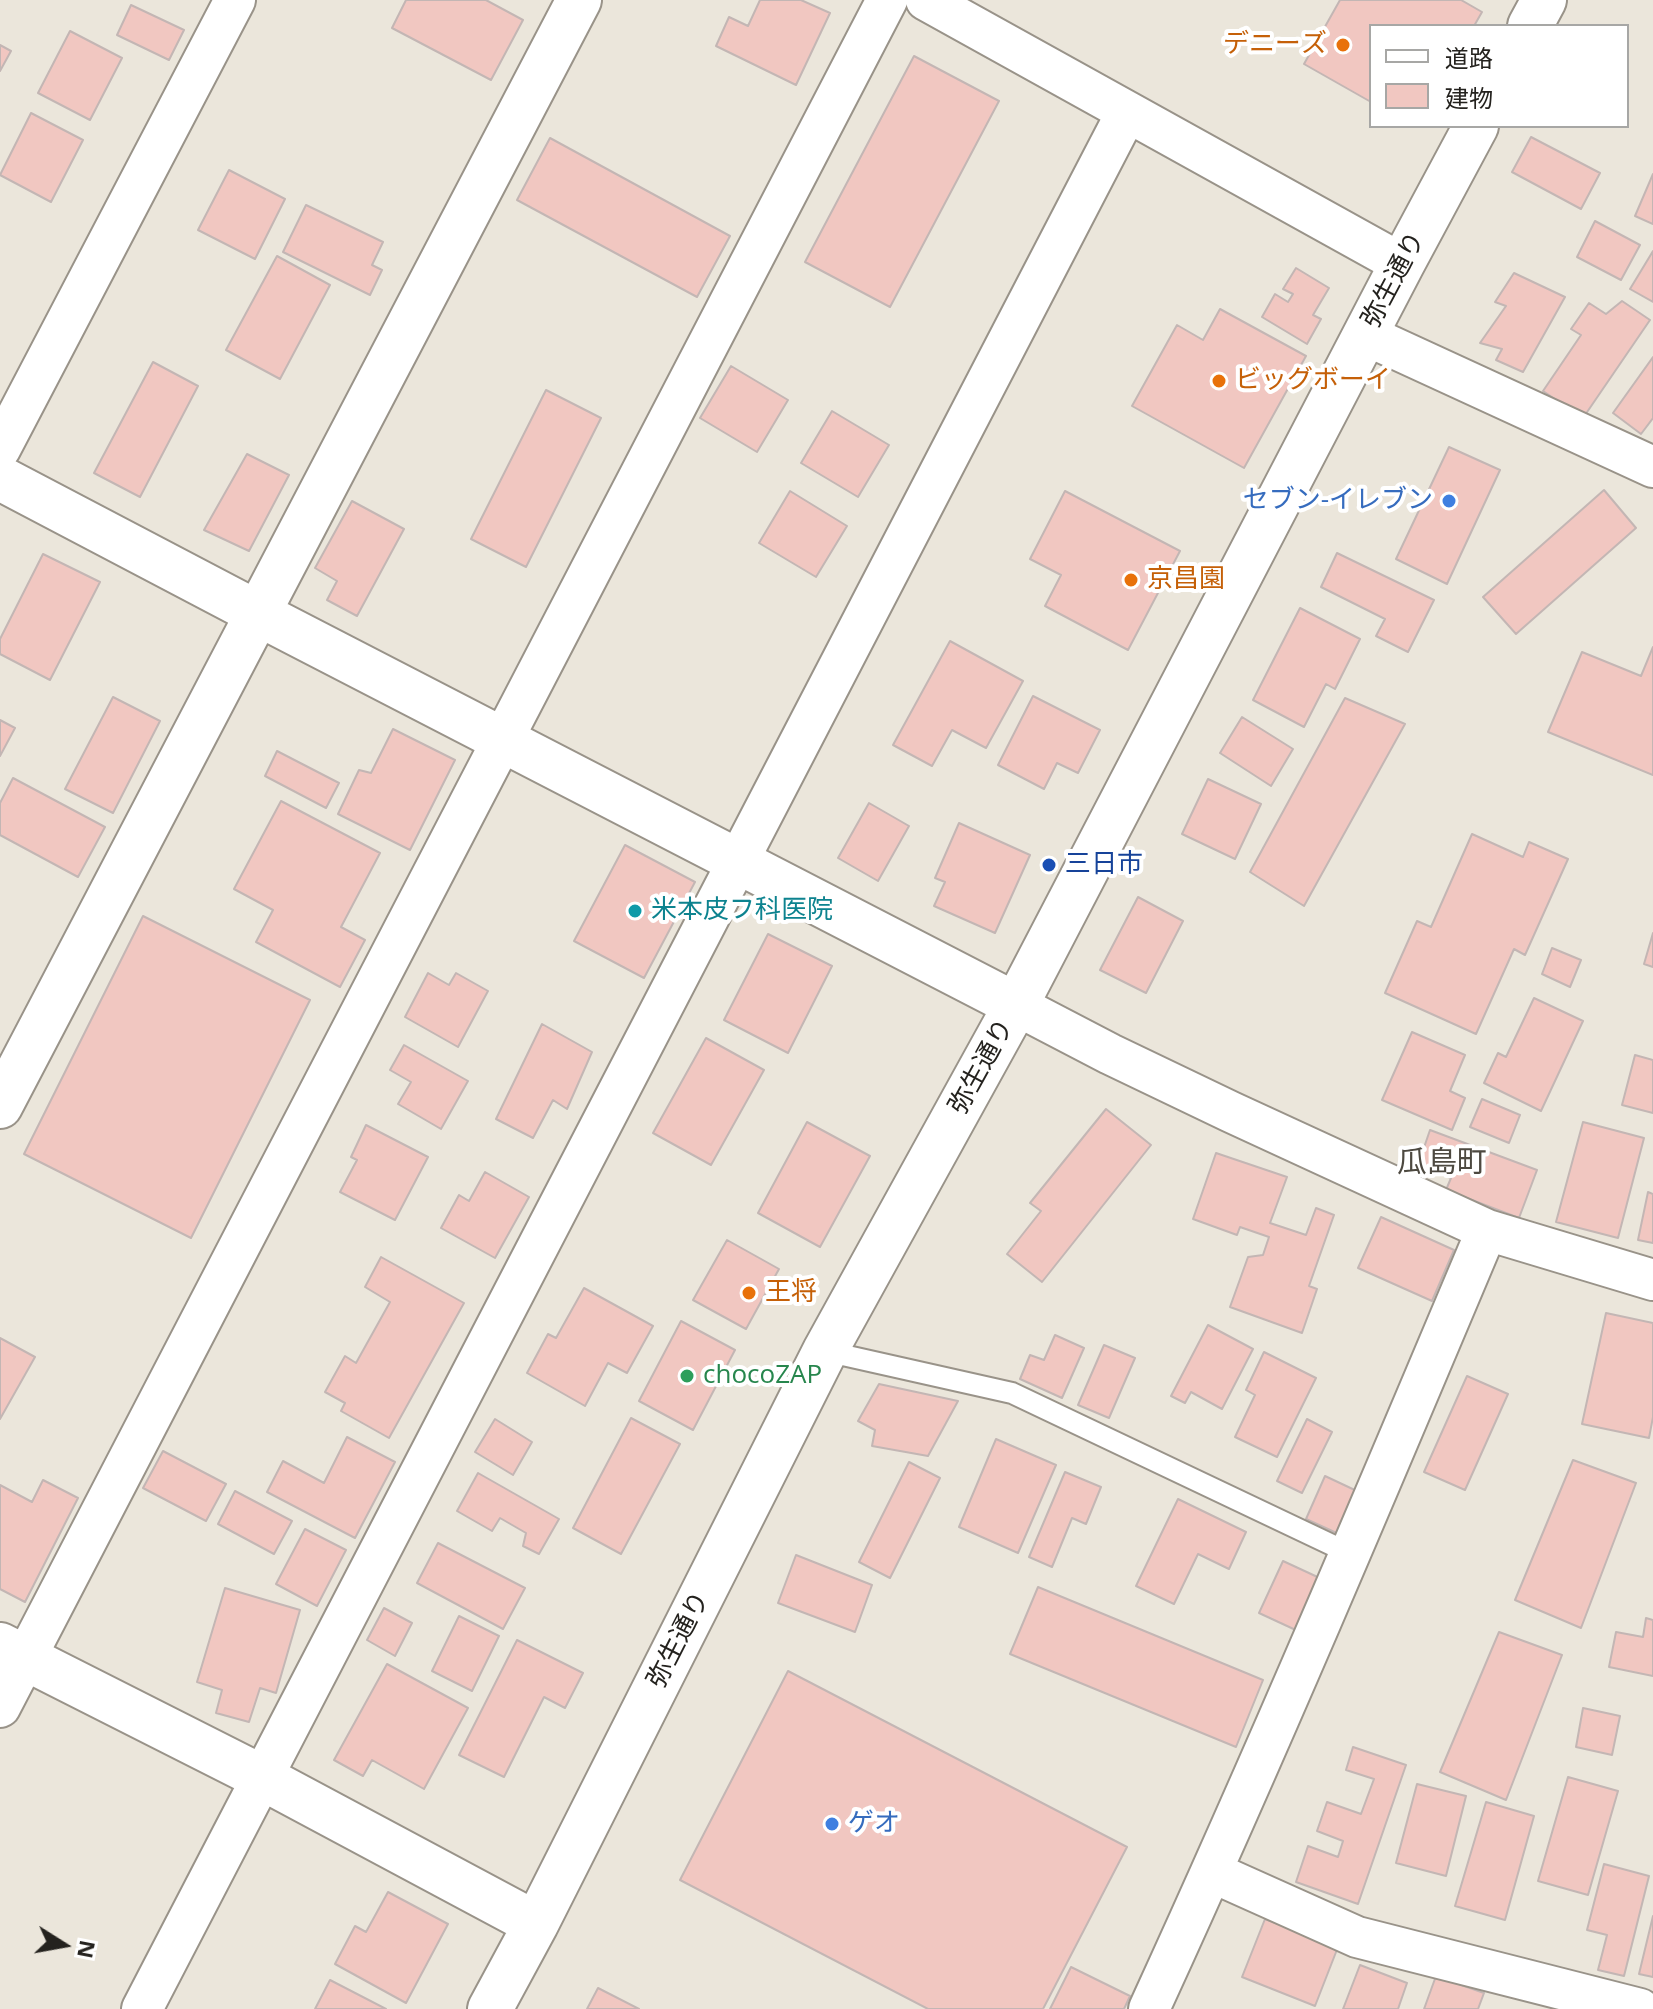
<!DOCTYPE html>
<meta charset="utf-8">
<style>
body{margin:0}
#map{position:relative;width:1653px;height:2009px;overflow:hidden;background:#ebe6db;font-family:"Open Sans","Noto Sans JP",sans-serif}
canvas{display:block}
.legend{position:absolute;left:1369px;top:24px;width:260px;height:104px;box-sizing:border-box;background:#fff;border:2px solid #a7a7a5;margin:0;padding:10px 14px;list-style:none;font-size:24px;color:#24221e}
.legend li{display:flex;align-items:center;gap:16px;height:40px}
.legend b{width:40px;border:2px solid #a7a7a5}
.north{position:absolute;left:24px;top:1905px;width:80px;height:80px;-webkit-text-stroke:6px #fff;paint-order:stroke;rotate:101deg;font-size:22px;font-weight:700;line-height:32px;text-align:center;color:#24221e}
.north::after{content:'';display:block;margin:auto;width:28px;height:36px;background:#24221e;clip-path:polygon(50% 0,100% 100%,50% 72%,0 100%)}
</style>
<div id="map">
<canvas width="1653" height="2009"></canvas>
<ul class="legend">
<li><b style="height:10px;background:#fff"></b>道路</li>
<li><b style="height:22px;background:#f1c7c1"></b>建物</li>
</ul>
<div class="north">N</div>
</div>
<script>
const context = document.querySelector('canvas').getContext('2d');
context.lineJoin = 'round';
function paint(path, color) { context.fillStyle = color; context.fill(path, 'evenodd'); }
function stroke(path, color, width, dash) { context.strokeStyle = color; context.lineWidth = width; context.lineCap = dash ? 'butt' : 'round'; context.setLineDash(dash || []); context.stroke(path); }
function drawText(font, color, halo, rows, align = 'center') {
  context.font = font + ' "Open Sans","Noto Sans JP",sans-serif'; context.lineWidth = 8; context.setLineDash([]); context.textBaseline = 'middle'; context.strokeStyle = halo; context.fillStyle = color; for (const [text, x, y, turn = 0] of rows) {
    context.save(); context.translate(x, y); context.rotate((+turn || 0) * Math.PI / 180); context.textAlign = isNaN(turn) ? turn : align; if (halo) context.strokeText(text, 0, 0); context.fillText(text, 0, 0); context.restore();
  }
}
const building = new Path2D(`
 M406,0H486L523,20L491,80L392,28Z
 M760,0H801L830,13L796,85L716,46L729,17L748,26Z
 M1340,0H1461L1482,12L1474,26H1371V102L1304,64Z
 M131,5L184,30L169,60L117,35Z
 M70,31L122,58L90,120L38,93Z
 M0,45L11,51L0,71Z
 M914,56L999,101L890,307L805,262Z
 M31,113L83,140L51,202L0,175Z
 M1531,137L1600,173L1581,209L1512,172Z
 M550,138L730,236L697,297L517,200Z
 M229,170L285,199L255,259L198,230Z
 M1653,174V224L1635,216Z
 M306,205L383,242L372,265L382,270L370,295L283,252Z
 M1595,221L1640,245L1621,280L1577,257Z
 M1653,251V302L1630,289Z
 M277,256L330,285L280,379L226,350Z
 M1296,268L1329,288L1313,315L1321,319L1307,344L1262,317L1275,294L1288,302L1293,294L1283,289Z
 M1514,273L1565,297L1523,372L1496,360L1502,349L1480,343L1506,306L1495,302Z
 M1622,301L1650,320L1583,418L1543,391L1581,335L1571,329L1589,303L1606,314Z
 M1220,309L1306,356L1244,468L1132,406L1177,325L1203,340Z
 M1653,357V418L1641,434L1613,413Z
 M153,362L198,386L140,497L94,473Z
 M731,366L788,400L757,452L700,418Z
 M546,390L601,418L526,567L471,539Z
 M832,411L889,445L858,497L801,463Z
 M1449,447L1500,470L1447,584L1396,559Z
 M247,454L289,475L249,551L204,530Z
 M1604,490L1636,528L1516,634L1483,597Z
 M790,491L847,526L816,577L759,543Z
 M1065,491L1180,551L1128,650L1045,606L1061,575L1030,559Z
 M352,501L404,529L357,616L327,600L337,581L315,568Z
 M1337,553L1434,600L1408,652L1376,636L1385,619L1321,587Z
 M43,554L100,582L50,680L0,654V639Z
 M1300,608L1360,639L1335,689L1326,684L1304,727L1253,700Z
 M950,641L1023,681L986,748L952,730L932,766L893,745Z
 M1653,647V775L1548,732L1582,652L1641,676Z
 M1033,696L1100,730L1078,773L1057,763L1044,789L998,765Z
 M113,697L160,721L113,813L65,789Z
 M1345,698L1405,724L1304,906L1250,872Z
 M1242,717L1293,749L1271,786L1220,753Z
 M0,720L15,728L0,756Z
 M393,729L455,760L410,850L338,814L359,770L371,773Z
 M277,751L339,783L326,808L265,776Z
 M13,778L105,827L78,877L0,835V803Z
 M1208,779L1261,804L1235,859L1182,834Z
 M281,801L380,853L341,927L365,940L340,987L256,942L273,910L234,889Z
 M869,803L909,826L878,881L838,858Z
 M959,823L1030,855L995,933L934,906L945,882L935,878Z
 M1472,834L1523,857L1529,842L1568,859L1525,955L1514,949L1476,1034L1385,993L1417,921L1431,927Z
 M625,845L695,882L644,978L574,941Z
 M1138,897L1183,921L1146,993L1100,970Z
 M143,916L310,1000L191,1238L24,1154Z
 M1653,933V967L1644,964Z
 M768,934L832,966L788,1053L724,1020Z
 M1552,948L1581,960L1570,987L1542,974Z
 M428,973L449,985L456,973L488,991L458,1047L405,1017Z
 M1534,998L1583,1021L1541,1111L1484,1083L1498,1053L1506,1057Z
 M542,1024L592,1052L567,1109L553,1100L533,1138L496,1119Z
 M1412,1032L1465,1055L1450,1091L1465,1098L1452,1130L1382,1100Z
 M706,1038L764,1070L711,1165L653,1133Z
 M404,1045L468,1081L441,1129L398,1104L411,1082L390,1070Z
 M1635,1055L1653,1060V1113L1622,1105Z
 M1482,1099L1520,1115L1509,1143L1470,1127Z
 M1106,1109L1151,1145L1042,1282L1007,1254L1041,1211L1030,1203Z
 M807,1122L870,1156L820,1247L758,1213Z
 M1583,1122L1644,1138L1618,1238L1556,1222Z
 M366,1125L428,1157L395,1220L340,1192L357,1160L351,1157Z
 M1430,1130L1537,1170L1519,1218L1446,1190L1451,1178L1418,1165Z
 M1216,1153L1287,1177L1270,1223L1306,1235L1316,1208L1334,1215L1309,1286L1317,1289L1302,1333L1230,1307L1248,1257L1263,1255L1269,1237L1240,1227L1237,1235L1193,1219Z
 M485,1172L529,1197L495,1258L441,1228L459,1195L469,1201Z
 M1648,1192L1653,1194V1243L1638,1240Z
 M1381,1217L1454,1250L1432,1301L1358,1268Z
 M727,1240L779,1269L746,1329L693,1300Z
 M381,1257L464,1303L389,1438L341,1411L345,1403L325,1392L345,1356L356,1363L390,1302L365,1287Z
 M584,1288L653,1326L627,1373L608,1363L585,1406L527,1373L548,1334L556,1338Z
 M1606,1313L1653,1323V1417L1649,1438L1582,1424Z
 M681,1321L735,1350L693,1430L639,1401Z
 M1208,1325L1253,1349L1222,1409L1191,1392L1185,1403L1171,1396Z
 M1055,1335L1084,1348L1062,1398L1020,1379L1030,1355L1044,1360Z
 M0,1338L35,1357L0,1419Z
 M1104,1345L1135,1358L1109,1418L1078,1405Z
 M1264,1352L1316,1378L1277,1457L1235,1437L1255,1395L1246,1390Z
 M1467,1376L1508,1394L1465,1490L1424,1472Z
 M879,1384L958,1401L928,1456L872,1446L875,1430L858,1421Z
 M631,1418L680,1444L621,1554L573,1528Z
 M495,1419L532,1442L513,1475L475,1452Z
 M1307,1419L1332,1432L1302,1493L1277,1481Z
 M347,1437L395,1462L355,1538L267,1492L283,1461L324,1483Z
 M996,1439L1056,1465L1018,1553L959,1527Z
 M163,1451L226,1484L206,1521L143,1488Z
 M1573,1460L1636,1483L1581,1628L1515,1600Z
 M909,1462L940,1478L890,1578L859,1562Z
 M1065,1472L1101,1487L1086,1524L1072,1518L1052,1567L1029,1557Z
 M478,1473L559,1519L539,1554L523,1546L526,1533L500,1518L492,1531L457,1511Z
 M1325,1476L1359,1492L1341,1535L1306,1519Z
 M43,1480L78,1498L25,1602L0,1589V1485L32,1502Z
 M235,1491L292,1521L274,1554L218,1524Z
 M1178,1499L1246,1532L1229,1569L1198,1554L1174,1604L1136,1586Z
 M305,1529L346,1550L317,1606L276,1584Z
 M438,1543L525,1588L503,1629L417,1583Z
 M796,1555L872,1585L855,1632L778,1603Z
 M1283,1561L1324,1580L1300,1632L1259,1613Z
 M1038,1587L1263,1680L1236,1747L1010,1654Z
 M225,1588L300,1610L276,1693L260,1688L249,1722L216,1713L222,1690L197,1682Z
 M384,1608L412,1623L395,1656L367,1640Z
 M459,1616L499,1636L472,1691L432,1671Z
 M1646,1618L1653,1620V1676L1609,1667L1616,1632L1643,1637Z
 M1499,1632L1562,1655L1506,1800L1440,1772Z
 M517,1640L583,1673L565,1708L544,1697L504,1777L459,1755Z
 M387,1664L468,1708L424,1789L372,1760L363,1776L334,1760Z
 M788,1671L1127,1847L1043,2009H928L680,1880Z
 M1583,1708L1620,1716L1612,1755L1576,1747Z
 M1353,1747L1406,1765L1358,1904L1296,1882L1308,1846L1338,1857L1343,1841L1317,1831L1327,1802L1361,1814L1374,1779L1346,1770Z
 M1568,1777L1618,1791L1588,1895L1538,1881Z
 M1417,1784L1466,1796L1446,1876L1396,1863Z
 M1486,1802L1534,1816L1505,1920L1455,1906Z
 M1604,1864L1649,1876L1624,1976L1598,1970L1607,1935L1587,1930Z
 M388,1892L448,1924L406,2003L335,1964L355,1926L366,1932Z
 M1653,1916V1977L1639,1974Z
 M1265,1919L1338,1947L1315,2006L1242,1977Z
 M1360,1965L1407,1983L1398,2009H1343Z
 M1071,1967L1130,1996L1124,2009H1050Z
 M1436,1976L1484,1993L1478,2009H1424Z
 M330,1980L386,2009H315Z
 M598,1988L639,2009H587Z`);
paint(building, '#f1c7c1');
stroke(building, '#c3b6b4', 2);
const service = new Path2D(`
 M825,1351L1012,1393L1351,1554`);
const minor = new Path2D(`
 M926,0L1402,264
 M1366,335L1653,467
 M0,449L235,0
 M1016,1005L1110,1054L1231,1112L1487,1230L1653,1280
 M0,1707L887,0
 M1212,1872L1357,1937L1640,2009
 M142,2009L1127,112
 M1149,2009C1267,1752 1377,1491 1487,1230`);
const tertiary = new Path2D(`
 M1530,26L1544,0
 M0,478L259,614L1016,1005
 M0,1106L579,0
 M0,1645L263,1778L536,1924
 M490,2009L536,1924L825,1351L1016,1005L1402,264L1476,126`);
stroke(service, '#999389', 24);
stroke(minor, '#999389', 44);
stroke(tertiary, '#999389', 48);
stroke(service, '#fff', 20);
stroke(minor, '#fff', 40);
stroke(tertiary, '#fff', 44);
for (const [x, y, r, color] of [
 [1343,45,8,"#e8710a"],
 [1219,381,8,"#e8710a"],
 [1449,501,8,"#3f7fe0"],
 [1131,580,8,"#e8710a"],
 [1049,865,8,"#1a4fb4"],
 [635,911,8,"#0f9aa8"],
 [749,1293,8,"#e8710a"],
 [687,1376,8,"#2e9e5b"],
 [832,1824,8,"#3f7fe0"]
]) { const dot = new Path2D(); dot.arc(x, y, r, 0, 2 * Math.PI); context.fillStyle = color; context.fill(dot); stroke(dot, '#fff', 3); }
drawText('26px', '#c56008', '#fff', [
 ["デニーズ",1327,45,"right"],
 ["ビッグボーイ",1235,381],
 ["京昌園",1147,580],
 ["王将",765,1293]
], 'left');
drawText('26px', '#24221e', '#fff', [
 ["弥生通り",1394,280,-62],
 ["弥生通り",982,1067,-61],
 ["弥生通り",679,1640,-63]
]);
drawText('26px', '#366cbe', '#fff', [
 ["セブン-イレブン",1433,501],
 ["ゲオ",848,1824,"left"]
], 'right');
drawText('26px', '#164399', '#fff', [
 ["三日市",1065,865]
], 'left');
drawText('26px', '#0d838f', '#fff', [
 ["米本皮フ科医院",651,911]
], 'left');
drawText('26px', '#27864d', '#fff', [
 ["chocoZAP",703,1376]
], 'left');
drawText('30px', '#4d4940', '#fff', [
 ["瓜島町",1442,1163]
]);
</script>
